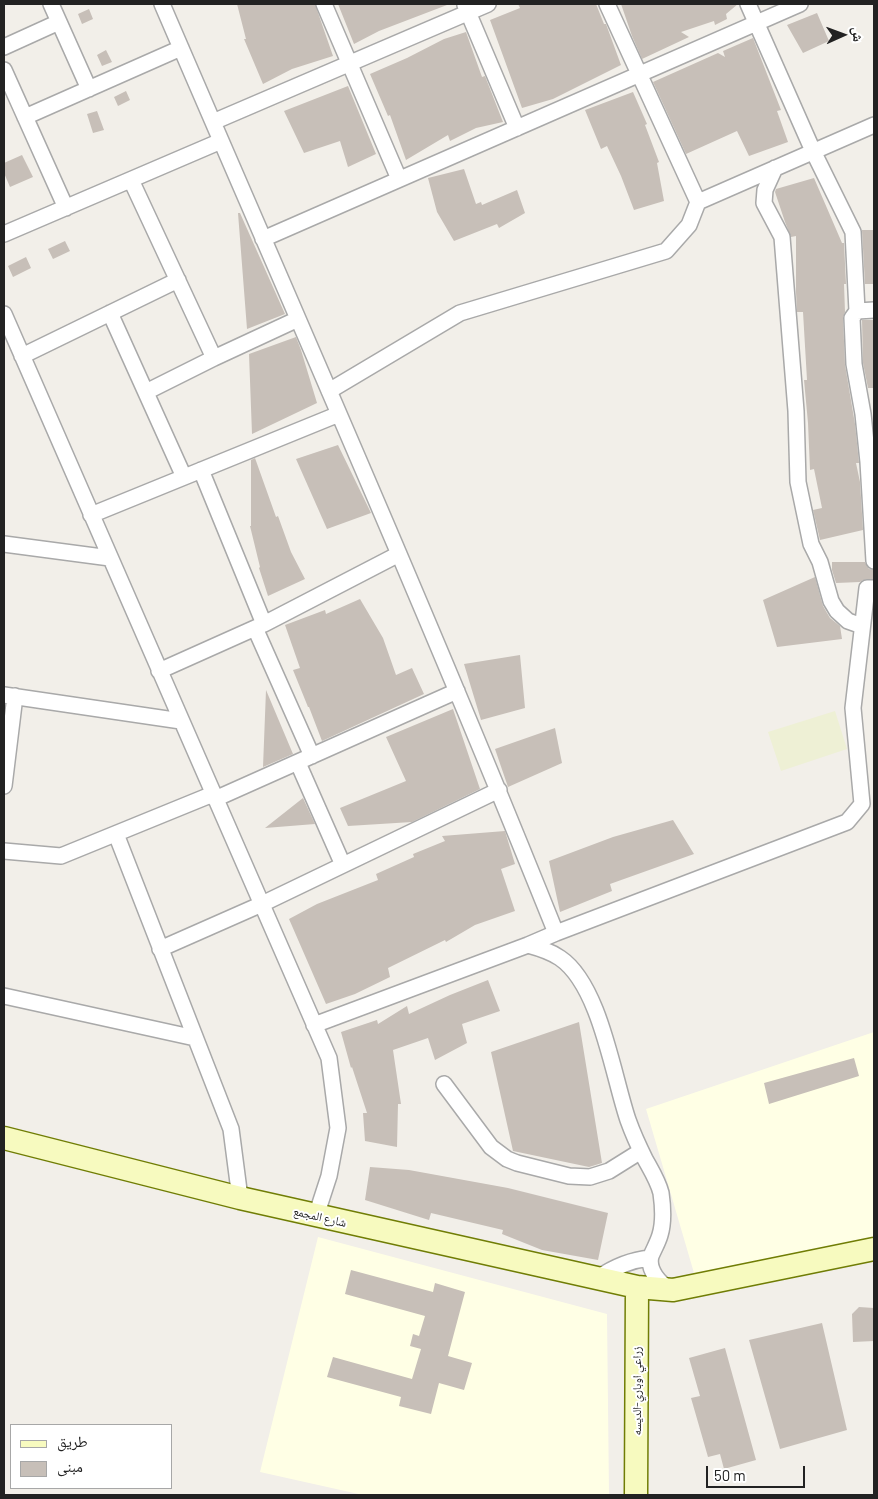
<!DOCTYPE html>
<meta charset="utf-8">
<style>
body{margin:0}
#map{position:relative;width:878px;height:1499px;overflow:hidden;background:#f2efe9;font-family:Barlow,"Noto Naskh Arabic",sans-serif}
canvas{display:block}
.frame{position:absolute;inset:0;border:5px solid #222;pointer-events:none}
.legend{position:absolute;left:10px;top:1424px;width:162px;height:65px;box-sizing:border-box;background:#fff;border:1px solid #a7a7a7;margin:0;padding:6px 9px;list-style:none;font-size:15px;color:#222}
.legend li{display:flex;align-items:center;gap:10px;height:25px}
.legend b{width:25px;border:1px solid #a7a7a7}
.north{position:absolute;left:818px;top:10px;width:50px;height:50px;-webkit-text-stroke:4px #fff;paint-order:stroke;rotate:88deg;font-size:14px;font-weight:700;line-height:20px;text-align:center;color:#222}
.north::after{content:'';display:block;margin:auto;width:18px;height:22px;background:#222;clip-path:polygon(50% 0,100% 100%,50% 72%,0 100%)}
.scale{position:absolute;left:706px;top:1466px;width:99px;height:22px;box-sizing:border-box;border:2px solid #222;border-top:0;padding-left:6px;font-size:15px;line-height:18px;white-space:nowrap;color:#222;-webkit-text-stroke:4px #fff;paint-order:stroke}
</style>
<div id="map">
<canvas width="878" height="1499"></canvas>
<div class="frame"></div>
<ul class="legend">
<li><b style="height:6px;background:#f7fabf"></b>طريق</li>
<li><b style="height:14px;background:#c7bfb8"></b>مبنى</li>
</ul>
<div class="north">ش</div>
<div class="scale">50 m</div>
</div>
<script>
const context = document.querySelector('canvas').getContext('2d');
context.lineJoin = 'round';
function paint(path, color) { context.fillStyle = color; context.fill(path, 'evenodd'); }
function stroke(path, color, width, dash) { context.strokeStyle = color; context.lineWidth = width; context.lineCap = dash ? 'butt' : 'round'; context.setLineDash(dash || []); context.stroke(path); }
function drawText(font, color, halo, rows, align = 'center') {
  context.font = font + ' Barlow,"Noto Naskh Arabic",sans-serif'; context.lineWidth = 4; context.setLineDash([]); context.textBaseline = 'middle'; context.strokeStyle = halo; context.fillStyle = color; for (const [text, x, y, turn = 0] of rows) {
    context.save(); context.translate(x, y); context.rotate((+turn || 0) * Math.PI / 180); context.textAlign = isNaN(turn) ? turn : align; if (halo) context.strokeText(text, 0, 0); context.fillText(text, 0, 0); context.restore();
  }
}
paint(new Path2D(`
 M874,1032V1238L701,1277L694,1273L646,1109Z
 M318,1237L607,1314L609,1495H363L260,1472Z`), '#ffffe5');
paint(new Path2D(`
 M835,711L847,749L781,771L768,732Z`), '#eef0d5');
paint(new Path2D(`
 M237,4H315L333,56L292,69L263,84L244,39H246Z
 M338,4H447V5L379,31L354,44Z
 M518,4H596L604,24H606L621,65L553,99L522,108L490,20L520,8Z
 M621,4H738L726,14L727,19L715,25L714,21L681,32L689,37L642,59L632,36Z
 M89,9L93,19L82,24L78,14Z
 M817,13L829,41L803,53L787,25Z
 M466,32L482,77L485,76L503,122L476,128L450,141L448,135L406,160L390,115L388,116L370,74L407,58L444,39Z
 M753,38L781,110L777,111L788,142L749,156L737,131L686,154L653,82L718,53L725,57L723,51Z
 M106,50L112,62L102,66L97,55Z
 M348,86L376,154L348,167L340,141L304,153L284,111Z
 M126,91L130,100L118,106L114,97Z
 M633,92L647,124L645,125L659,162L657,163L664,201L634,210L621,176L607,146L601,149L585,110Z
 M97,111L104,130L93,133L87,114Z
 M22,155L33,177L10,187L4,173V163Z
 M464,169L476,204L481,202L482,205L517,190L525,213L499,228L497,224L454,241L437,212L428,178Z
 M814,178L842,243H844L846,284H844L845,312L843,318L845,365L855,424L859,463H856L860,482L863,530L820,540L813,510L822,508L814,469L810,470L808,423L804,380H807L803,312H797L796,292V236L791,237L785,222L775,192L776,189Z
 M238,213H240L285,314L247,329Z
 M862,230H874V284H865Z
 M65,241L70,251L53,259L48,249Z
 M26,257L31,268L13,277L8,266Z
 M862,320H874V388H868L863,363Z
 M296,337L301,350L317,403L252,434L249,354Z
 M338,445L371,513L327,529L296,459Z
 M255,458L276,517L278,516L291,552L305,579L268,596L259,568L260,567L250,526H251V460Z
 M832,562H865L869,569L874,570V579L863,580L860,582L836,583L832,570Z
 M815,577L823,606L830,618L840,626L842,639L777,647L763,600Z
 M360,599L383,638L396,675L412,668L424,694L322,741L309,707H308L293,670L300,668L285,625L325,610L326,614Z
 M520,655L525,708L481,720L464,664Z
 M266,690L293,754L263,767Z
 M453,709L480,789L412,822L348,826L340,808L406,781L386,737Z
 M555,728L562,763L508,787L495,749Z
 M303,798L315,824L265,828Z
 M673,820L694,854L610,884L612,891L560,912L549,861L613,837Z
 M505,831L515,864L501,869L515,911L475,925L446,942L445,940L388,968L390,977L355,994L326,1004L289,919L317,904L378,880L376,874L414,857L413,854L445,841L442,836Z
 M488,980L500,1011L462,1024L467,1043L435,1060L428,1038L393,1050L401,1104H398L397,1147L365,1141L363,1113H367L352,1067L351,1068L341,1032L377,1020L378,1024L407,1006L409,1014L450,995Z
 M579,1022L602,1163L589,1167L513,1151L491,1052Z
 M854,1058L859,1076L769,1104L764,1083Z
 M370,1167L409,1170L508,1188L608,1213L598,1260L542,1250L502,1234L503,1230L431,1213L429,1220L365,1200Z
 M351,1270L433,1292L435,1283L465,1292L448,1356L472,1363L464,1390L439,1383L431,1414L399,1406L401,1397L327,1377L333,1357L412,1379L421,1349L410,1346L413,1334L419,1336L425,1316L345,1294Z
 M859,1307L874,1308V1341L853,1342L852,1314Z
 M822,1323L847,1430L780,1449L749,1340Z
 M725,1348L756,1460L724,1469L720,1454L708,1457L691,1398L700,1396L689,1358Z`), '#c7bfb8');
const street = new Path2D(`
 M51,4L89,89
 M162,4C295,313 431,621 556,933
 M324,4L399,179
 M748,4L813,151L853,232L857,311
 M465,5L517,128
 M4,47L59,22
 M4,70L66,208
 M25,117L181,48
 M213,122L488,4
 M775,168L765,190L764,203L782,237L796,411L798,482L811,544L820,562L831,601L837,611L848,621L862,626
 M131,180L214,358
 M698,202L874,125
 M4,234L221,141
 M263,239L800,4
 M110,313L184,477
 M4,314L329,1058L338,1128L329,1176L316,1216
 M22,356L178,280
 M329,391L460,313L666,251L689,225L698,202L607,4
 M146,392L214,358L298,319
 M874,461L868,462L874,561
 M868,462L863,414L854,364L852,318L857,311L874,310
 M201,470L264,624
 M91,515L339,414
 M4,544L110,558
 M255,628L312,756
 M159,671L264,624L399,554
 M4,695L181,721
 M298,763L343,865
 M4,786L15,696
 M215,799L457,691
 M116,834L231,1129L240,1198
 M4,851L61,856L213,794
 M528,945C539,948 550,951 560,958C600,985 613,1076 628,1120C633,1134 639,1147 645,1159C651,1170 658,1181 661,1193C663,1207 664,1222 660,1235C658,1242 654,1249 651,1256C647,1270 660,1284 671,1290
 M160,949L262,904L499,790
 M4,996L195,1038
 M314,1025L528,945L556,933L847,822L862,804L853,708L867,588H874
 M444,1084L491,1147L507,1159L517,1163L569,1176L590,1177L609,1171L641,1151
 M598,1278C614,1267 630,1260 650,1258`);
const secondary = new Path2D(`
 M4,1138L240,1198L637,1287L673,1290L874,1249
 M636,1495L637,1287`);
stroke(street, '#a9a9a9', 18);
stroke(secondary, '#707d05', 25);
stroke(street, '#fff', 15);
stroke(secondary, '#f7fabf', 22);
drawText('12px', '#222', '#fff', [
 ["شارع المجمع",320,1217,13],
 ["زراعي اوباري-الديسه",637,1391,-90]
]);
</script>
